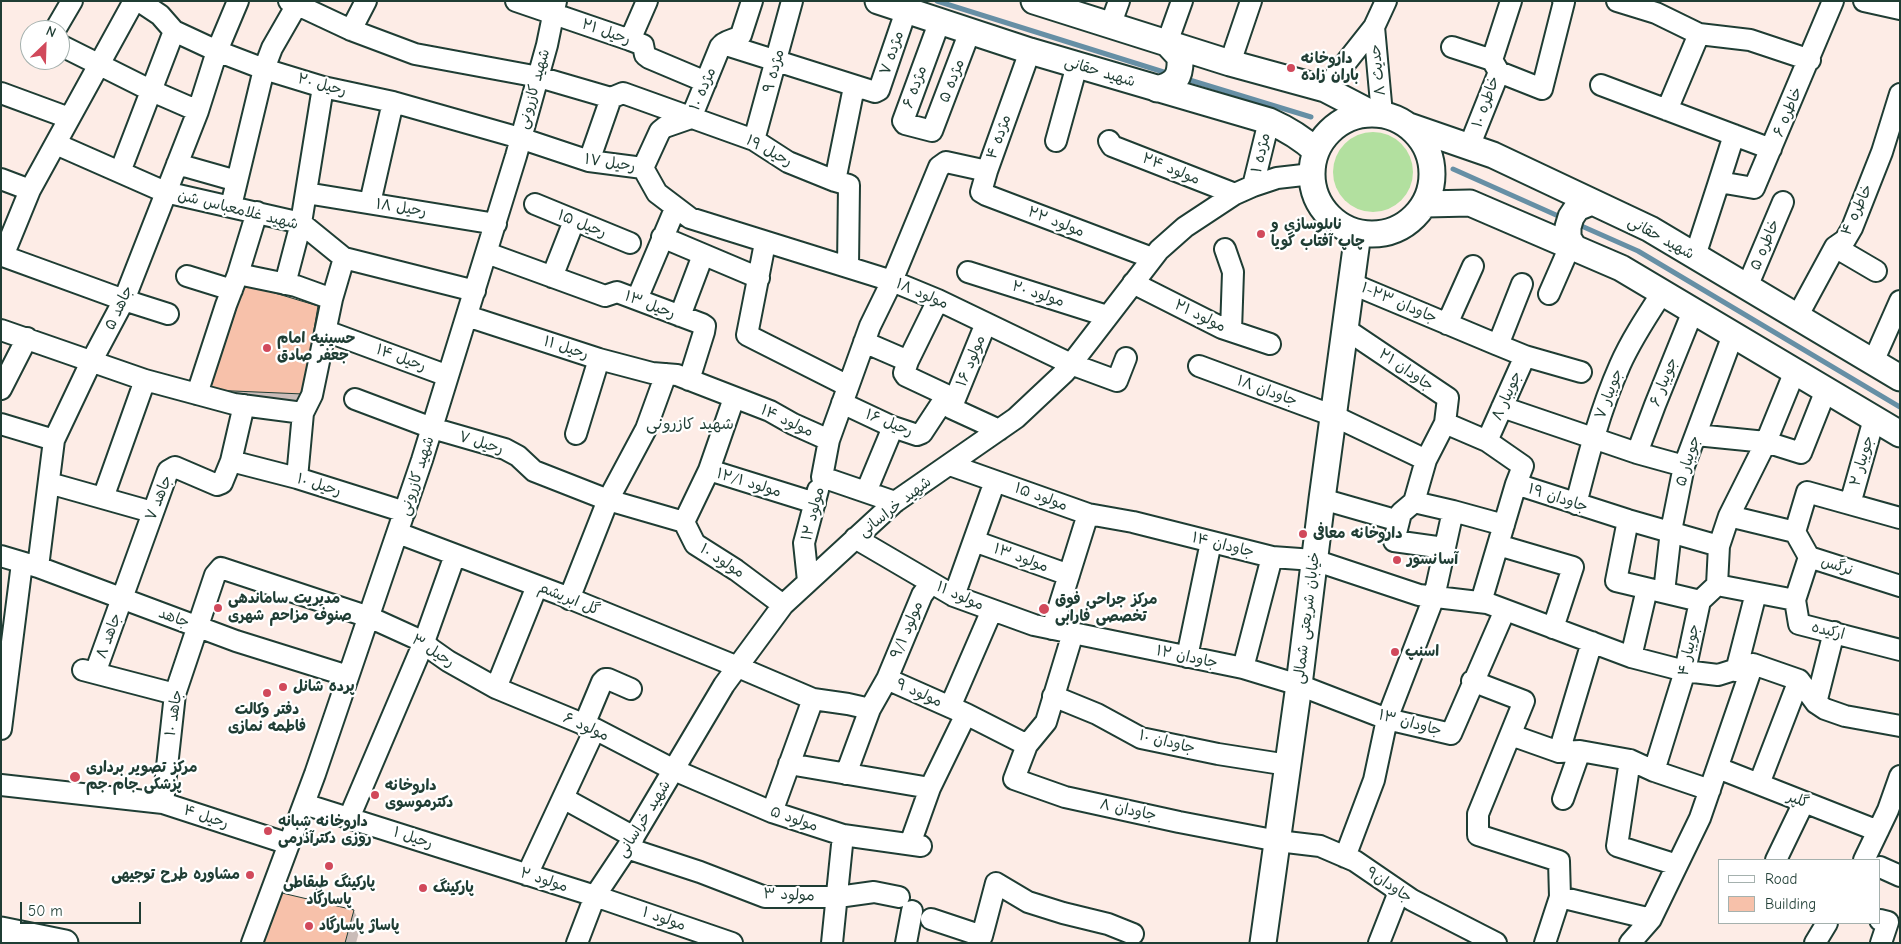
<!DOCTYPE html>
<meta charset="utf-8">
<style>
body{margin:0}
#map{position:relative;width:1901px;height:944px;overflow:hidden;background:#fdece6;font-family:"Comic Neue",sans-serif}
canvas{display:block}
.frame{position:absolute;inset:0;border:2px solid #1f3d34;pointer-events:none}
.legend{position:absolute;left:1718px;top:859px;width:162px;height:65px;box-sizing:border-box;background:#fff;border:1px solid #a5b1ae;margin:0;padding:6px 9px;list-style:none;font-size:15px;color:#1f3d34}
.legend li{display:flex;align-items:center;gap:10px;height:25px}
.legend b{width:25px;border:1px solid #a5b1ae}
.north{position:absolute;left:20px;top:20px;width:50px;height:50px;box-sizing:border-box;background:#fff;border:1px solid #a5b1ae;border-radius:50%;rotate:24deg;font-size:14px;font-weight:700;line-height:20px;text-align:center;color:#1f3d34}
.north::after{content:'';display:block;margin:auto;width:18px;height:22px;background:#d1495b;clip-path:polygon(50% 0,100% 100%,50% 72%,0 100%)}
.scale{position:absolute;left:20px;top:902px;width:121px;height:22px;box-sizing:border-box;border:2px solid #1f3d34;border-top:0;padding-left:6px;font-size:15px;line-height:18px;white-space:nowrap;color:#1f3d34;-webkit-text-stroke:4px #fff;paint-order:stroke}
</style>
<div id="map">
<canvas width="1901" height="944"></canvas>
<div class="frame"></div>
<ul class="legend">
<li><b style="height:6px;background:#fff"></b>Road</li>
<li><b style="height:14px;background:#f7c1aa"></b>Building</li>
</ul>
<div class="north">N</div>
<div class="scale">50 m</div>
</div>
<script>
const context = document.querySelector('canvas').getContext('2d');
context.lineJoin = 'round';
function paint(path, color) { context.fillStyle = color; context.fill(path, 'evenodd'); }
function stroke(path, color, width, dash) { context.strokeStyle = color; context.lineWidth = width; context.lineCap = dash ? 'butt' : 'round'; context.setLineDash(dash || []); context.stroke(path); }
function drawText(font, color, halo, rows, align = 'center') {
  context.font = font + ' "Comic Neue","Playpen Sans Arabic",sans-serif'; context.lineWidth = 4.5; context.setLineDash([]); context.textBaseline = 'middle'; context.strokeStyle = halo; context.fillStyle = color; for (const [text, x, y, turn = 0] of rows) {
    context.save(); context.translate(x, y); context.rotate((+turn || 0) * Math.PI / 180); context.textAlign = isNaN(turn) ? turn : align; if (halo) context.strokeText(text, 0, 0); context.fillText(text, 0, 0); context.restore();
  }
}
paint(new Path2D(`
 M1333 172a40 40 0 1 1 80 0a40 40 0 1 1-80 0Z`), '#b2e09f');
paint(new Path2D(`
 M317,307L325,320L310,407L219,403L211,390Z
 M282,894L354,911L361,925L356,943H264Z`), '#0003');
stroke(new Path2D(`
 M937,1L1170,74
 M1183,78L1311,117
 M1453,169L1565,219
 M1577,224L1638,251L1900,407`), '#668fa5', 5);
const building = new Path2D(`
 M245,284L318,306L303,394L210,390Z
 M282,893L354,910L345,943H262Z`);
paint(building, '#f7c1aa');
stroke(building, '#1f3d34', 1);
const minor = new Path2D(`
 M134,1L30,190L3,256L124,300L168,314
 M139,1L160,15L174,31L217,51L264,69L323,87L393,102L520,138L589,161L643,168L657,193L690,218L892,281L938,300L1071,364L1117,381L1126,358
 M289,1L351,30L415,54L539,77L611,98L623,93L754,140L788,162L835,181L849,185L848,267
 M516,1L630,40L643,45L645,55L649,58L706,82
 M1617,1L1656,13L1699,34L1667,110
 M1864,1L1900,9
 M939,23L903,121L905,124L932,131L970,31
 M1110,26L1119,1
 M1374,27L1382,114
 M55,30L72,1
 M351,30L366,1
 M1699,34L1750,40L1810,60
 M630,40L647,1
 M1167,43L1182,1
 M723,44L875,92L879,90L906,11
 M60,45L152,91L198,111
 M1452,47L1492,60
 M1230,63L1251,1
 M1499,72L1542,89L1564,2L1563,1
 M1601,85L1771,149
 M1325,89L1374,27L1386,1
 M1,93L69,118
 M754,140L792,1
 M1056,141L1077,65
 M1109,141L1112,146L1235,194
 M56,144L165,192L301,223L344,258L475,291
 M1469,147L1499,72L1492,60L1511,1
 M589,161L611,98
 M177,164L237,181
 M643,168L660,131L665,127L691,118L720,47C726,39 735,41 741,35L752,1
 M987,171L981,192L986,195L1152,258
 M120,172L174,31
 M1,179L30,190
 M835,181L854,87
 M1719,182L1734,135
 M1253,186L1269,121
 M306,193L496,224
 M370,203L393,102
 M535,204L630,243
 M231,206L264,69L272,48L299,1
 M662,237L759,278
 M765,243L747,335L848,386
 M1835,247L1876,271
 M1225,249L1233,272L1231,331
 M487,253L605,296L617,292L702,324L705,326L704,332L689,380
 M1695,256L1719,182L1754,188L1833,1
 M968,272L1107,316
 M238,274L257,212
 M187,276L232,290
 M552,277L574,221
 M1133,283L1222,328L1270,344
 M1350,283L1498,345
 M285,284L301,223L323,87
 M1747,287L1783,202
 M1549,294L1570,246
 M637,299L675,209
 M467,316L599,359L652,373L677,375L770,411L793,424L829,440L822,477L895,502
 M680,316L703,255
 M1797,317L1835,247L1845,240L1852,228L1882,152L1900,94
 M1447,324L1473,266
 M1344,328L1448,398L1445,423
 M1,330L145,380L197,394L234,404L303,413L312,395L332,299L344,258
 M326,331L448,376
 M864,342L908,361L904,373L906,376L955,399L951,408L999,430
 M1525,356L1581,372
 M908,361L938,300
 M1873,362L1900,301
 M1199,366L1334,416L1426,460L1445,423L1487,441L1523,466L1516,484L1628,520L1719,546
 M1,389L27,338
 M197,394L226,305L238,274L296,286L332,299
 M355,399L432,428L505,449L518,456L534,471L608,500L684,522L695,544L736,570L783,605
 M955,399L986,323
 M842,403L893,427L917,435L922,433L947,395
 M1502,407L1637,453L1684,466
 M1,424L54,440
 M576,434L599,359
 M1696,435L1766,442L1801,453L1826,390
 M829,440L870,326L892,281L939,167L946,162L987,171L1030,51
 M1487,441L1525,356L1498,345L1522,284
 M1637,453L1655,405L1693,311
 M231,461L297,478L405,512
 M950,465L1088,514L1133,522L1272,557L1314,560L1419,595L1487,603L1631,657L1685,671L1718,675L1753,664L1799,680L1816,703L1825,709L1845,716L1900,726
 M709,470L734,398
 M297,478L303,413
 M49,483L152,512
 M866,492L893,427
 M103,498L145,380
 M1322,499L1399,521
 M1414,502L1401,513L1394,541L1444,548
 M1576,504C1588,457 1600,410 1620,365C1631,340 1647,316 1662,293
 M1850,504L1874,419
 M1453,511L1504,525
 M1729,516L1795,532L1809,557L1900,586
 M1628,520L1616,581L1700,601
 M684,522L709,470L815,503
 M1795,532L1807,492L1900,518
 M398,533L559,594L738,667L813,699L848,704L870,709L887,679L966,714L1027,745
 M855,538L954,596L1034,625L1243,668L1299,685L1387,719L1451,734L1505,610
 M974,541L1069,575
 M1498,545L1573,567L1553,628
 M1,556L38,567L236,641L348,676
 M38,567L54,440L91,362L124,300L198,111L217,51L238,1
 M808,581L804,543L818,490
 M1717,585L1795,600L1799,624L1900,650
 M1664,592L1671,531L1684,466L1733,335
 M954,596L995,481
 M569,599L608,500L646,429L666,374
 M1795,600L1809,557
 M1481,602L1516,484
 M1052,629L1088,514
 M1073,633L1046,722L1027,745L1014,779L1065,797L1179,822L1278,841L1320,846L1355,861L1412,900L1496,943
 M1187,657L1211,542
 M1631,657L1647,589
 M1243,668L1272,557
 M83,670L175,694
 M1736,671L1756,593
 M95,673L168,471L175,467L217,485L222,483L231,461L244,405
 M887,679L922,595L931,583
 M1472,681L1524,701L1478,814V835L1559,861L1560,897L1545,943
 M496,688L537,586
 M1053,696L1097,714L1141,738L1218,754L1288,765
 M1816,703L1834,632
 M950,707L992,610
 M584,725L602,682L605,679H608L631,689
 M1,729L22,563
 M1511,735L1559,752L1580,751L1630,760
 M1559,752L1592,642
 M789,764L930,788
 M1718,768L1878,831
 M1654,771L1710,790
 M846,774L870,709
 M1759,784L1799,680
 M1,785L163,803L289,844
 M563,798L634,837
 M1563,799L1580,751
 M163,803L175,694L215,575L221,568L369,617L424,642L431,649L448,661L496,688L595,729L674,770L772,812L843,835L921,846
 M304,804L595,896L732,943
 M772,812L813,699
 M349,818L424,642L455,555
 M910,844L930,788L966,714
 M627,848L700,872L765,897H838L874,892L899,897
 M1345,857L1374,780L1387,719L1434,597L1453,511L1414,502L1426,460
 M1776,860L1804,802
 M1864,860L1888,810L1900,776
 M1677,865L1617,846L1630,760L1654,771L1685,671L1700,601L1717,585L1719,546L1729,516L1766,442L1795,371
 M1880,867L1900,876
 M527,875L595,729
 M1560,897L1651,919
 M931,919L982,936L996,883L1028,902L1063,913L1108,924L1133,934
 M1880,920L1888,922L1881,943
 M252,943L315,774L422,460L516,156L547,45L556,1
 M577,943L595,896L627,848L724,685L783,605L895,502L1016,418L1065,372L1159,250L1185,227L1235,194L1253,186L1277,178L1312,174
 M832,943L843,835
 M906,943L912,911
 M1379,943L1399,892
 M1630,943L1651,919L1700,818L1753,664
 M1815,943L1827,923`);
const major = new Path2D(`
 M878,1L1030,51L1269,121C1287,129 1301,137 1316,151
 M1034,1L1230,63L1325,89L1373,114
 M1157,89C1176,84 1181,77 1180,57L1167,43
 M1312 174a60 60 0 1 1 120 0a60 60 0 1 1-120 0Z
 M1409,126L1493,155L1650,229L1900,378
 M1426,204L1470,203L1621,268L1900,434
 M1575,249L1568,238V227L1571,217L1577,208L1592,202
 M1,930L65,943
 M1263,943L1299,685L1322,499L1358,233`);
stroke(minor, '#1f3d34', 24);
stroke(major, '#1f3d34', 29);
stroke(minor, '#fff', 20);
stroke(major, '#fff', 25);
for (const [x, y, r, color] of [
 [1291,68,5,"#d1495b"],
 [1261,234,5,"#d1495b"],
 [267,348,5,"#d1495b"],
 [1303,534,5,"#d1495b"],
 [1397,560,5,"#d1495b"],
 [218,608,5,"#d1495b"],
 [1044,609,6,"#d1495b"],
 [1395,652,5,"#d1495b"],
 [283,687,5,"#d1495b"],
 [267,693,5,"#d1495b"],
 [75,777,6,"#d1495b"],
 [375,795,5,"#d1495b"],
 [268,831,5,"#d1495b"],
 [329,866,5,"#d1495b"],
 [250,875,5,"#d1495b"],
 [423,888,5,"#d1495b"],
 [309,926,5,"#d1495b"]
]) { const dot = new Path2D(); dot.arc(x, y, r, 0, 2 * Math.PI); context.fillStyle = color; context.fill(dot); stroke(dot, '#fff', 2); }
drawText('15px', '#1f3d34', '#fff', [
 ["رحیل ۲۱",606,32,19],
 ["مژده ۷",892,53,-71],
 ["حدیث ۸",1378,70,-96],
 ["مژده ۹",774,71,-75],
 ["شهید حقانی",1100,72,17],
 ["مژده ۵",952,81,-69],
 ["رحیل ۲۰",322,85,15],
 ["مژده ۶",915,87,-70],
 ["شهید کازرونی",534,89,-74],
 ["مژده ۱۰",703,89,-67],
 ["خاطره ۱۰",1486,102,-70],
 ["خاطره ۶",1788,112,-67],
 ["مژده ۴",999,137,-70],
 ["رحیل ۱۹",769,151,28],
 ["مژده ۱",1261,153,-77],
 ["رحیل ۱۷",610,163,9],
 ["مولود ۲۴",1171,169,22],
 ["رحیل ۱۸",401,208,9],
 ["شهید غلامعباس شن",238,210,14],
 ["خاطره ۴",1857,210,-65],
 ["مولود ۲۲",1056,222,21],
 ["رحیل ۱۵",582,224,22],
 ["شهید حقانی",1661,238,29],
 ["خاطره ۵",1765,245,-67],
 ["مولود ۱۸",922,294,23],
 ["مولود ۲۰",1038,294,18],
 ["جاودان ۲۳-۱",1399,303,23],
 ["رحیل ۱۳",650,305,21],
 ["جاهد ۵",119,308,-65],
 ["مولود ۲۱",1200,316,26],
 ["رحیل ۱۱",566,348,18],
 ["رحیل ۱۴",401,358,20],
 ["مولود ۱۶",971,361,-68],
 ["جاودان ۲۱",1406,370,34],
 ["جویبار ۶",1664,382,-68],
 ["جاودان ۱۸",1267,391,20],
 ["جویبار ۷",1609,394,-69],
 ["جویبار ۸",1507,396,-66],
 ["مولود ۱۴",787,421,25],
 ["رحیل ۱۶",889,423,22],
 ["رحیل ۷",481,443,17],
 ["جویبار ۵",1688,461,-73],
 ["جویبار ۲",1862,461,-74],
 ["شهید کازرونی",417,476,-72],
 ["مولود ۱۲/۱",749,483,17],
 ["رحیل ۱۰",319,485,17],
 ["مولود ۱۵",1041,497,20],
 ["جاهد ۷",159,498,-68],
 ["جاودان ۱۹",1558,498,18],
 ["شهید خراسانی",895,507,-38],
 ["مولود ۱۲",813,514,-76],
 ["جاودان ۱۴",1223,545,14],
 ["مولود ۱۳",1021,558,20],
 ["مولود ۱۰",722,561,33],
 ["نرگس",1837,566,18],
 ["مولود ۱۱",960,596,24],
 ["گل ابریشم",569,599,22],
 ["جاهد",174,618,20],
 ["خیابان شریعتی شمالی",1307,618,-83],
 ["مولود ۹/۱",907,630,-67],
 ["ارکیده",1828,631,14],
 ["جاهد ۸",109,636,-70],
 ["جویبار ۴",1689,650,-77],
 ["رحیل ۳",433,651,33],
 ["جاودان ۱۲",1187,657,12],
 ["مولود ۹",919,693,24],
 ["جاهد ۱۰",174,713,-81],
 ["جاودان ۱۳",1410,723,15],
 ["مولود ۶",586,727,24],
 ["جاودان ۱۰",1167,742,14],
 ["گلپر",1798,800,21],
 ["جاودان ۸",1128,810,12],
 ["رحیل ۴",206,817,18],
 ["شهید خراسانی",644,819,-58],
 ["مولود ۵",794,819,19],
 ["رحیل ۱",413,838,18],
 ["مولود ۲",544,880,18],
 ["جاودان۹",1389,885,34],
 ["مولود ۳",789,895,3],
 ["مولود ۱",664,919,19]
]);
drawText('bold 15px', '#1f3d34', '#fff', [
 ["داروخانه",1301,59],
 ["باران زاده",1301,76],
 ["نابلوسازی و",1271,225],
 ["چاپ آفتاب گویا",1271,242],
 ["حسینیه امام",277,339],
 ["جعفر صادق",277,356],
 ["داروخانه معافی",1313,534],
 ["آسانسور",1407,560],
 ["مدیریت ساماندهی",228,599],
 ["صنوف مزاحم شهری",228,616],
 ["مرکز جراحی فوق",1055,600],
 ["تخصصی فارابی",1055,617],
 ["اسنپ",1405,652],
 ["پرده شانل",293,687],
 ["دفتر وکالت",267,710,"center"],
 ["فاطمه نمازی",267,727,"center"],
 ["مرکز تصویر برداری",86,768],
 ["پزشکی جام جم",86,785],
 ["داروخانه",385,786],
 ["دکترموسوی",385,803],
 ["داروخانه شبانه",278,822],
 ["روزی دکترآذرمی",278,839],
 ["مشاوره طرح توجیهی",240,875,"right"],
 ["پارکینگ طبقاطی",329,883,"center"],
 ["پاسارگاد",329,900,"center"],
 ["پارکینگ",433,888],
 ["پاساژ پاسارگاد",319,926]
], 'left');
drawText('16px', '#1f3d34', '#fff', [
 ["شهید کازرونی",690,424]
]);
</script>
